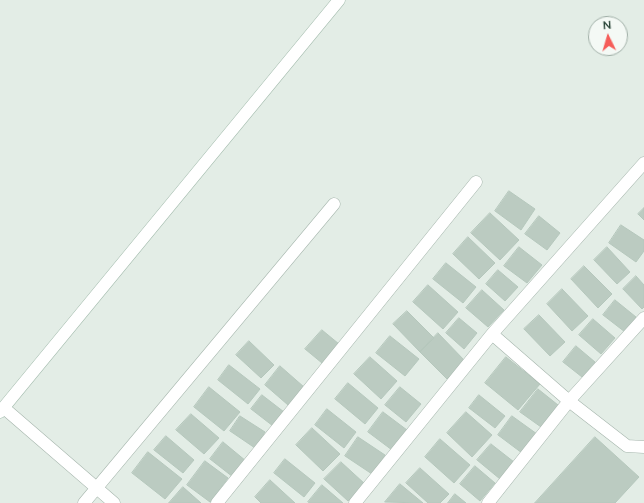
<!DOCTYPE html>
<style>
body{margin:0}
#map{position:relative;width:644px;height:503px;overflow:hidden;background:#e3ede6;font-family:Lato,sans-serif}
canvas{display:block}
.north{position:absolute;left:588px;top:16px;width:40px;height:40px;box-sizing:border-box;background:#f4f9f5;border:1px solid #a0afa7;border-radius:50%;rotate:355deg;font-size:11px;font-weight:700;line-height:16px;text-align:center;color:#223f31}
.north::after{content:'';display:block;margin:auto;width:14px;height:18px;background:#f55d59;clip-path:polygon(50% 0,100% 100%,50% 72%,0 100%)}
</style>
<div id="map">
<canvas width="644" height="503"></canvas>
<div class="north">N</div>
</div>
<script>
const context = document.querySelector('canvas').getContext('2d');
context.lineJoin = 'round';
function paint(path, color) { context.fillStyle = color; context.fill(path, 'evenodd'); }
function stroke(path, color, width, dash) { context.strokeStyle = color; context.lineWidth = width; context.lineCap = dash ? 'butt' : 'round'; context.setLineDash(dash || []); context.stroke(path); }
const building = new Path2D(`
 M509,191L535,209L521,230L495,211Z
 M644,208V220L638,214Z
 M490,213L519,240L500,260L471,233Z
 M539,216L560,233L547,250L525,234Z
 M621,225L644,240V251L636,262L609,243Z
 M468,237L495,263L479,279L453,254Z
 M519,247L542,265L527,283L504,266Z
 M607,247L630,272L617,284L594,260Z
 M446,263L476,287L463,303L433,279Z
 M584,266L612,294L598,308L571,279Z
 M498,270L518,287L505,301L486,284Z
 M636,276L644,285V307L642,309L623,289Z
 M428,285L458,312L443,329L413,302Z
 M562,289L588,316L572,331L547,304Z
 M482,290L504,310L488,327L466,308Z
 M615,300L636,317L625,332L603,315Z
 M407,311L434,338L420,352L393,324Z
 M539,315L565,342L550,356L524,329Z
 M459,318L477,333L464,349L446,333Z
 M593,319L615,338L601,354L579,335Z
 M322,330L339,344L322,363L305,349Z
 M438,333L465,361L447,379L420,352Z
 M390,336L419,359L405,376L376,353Z
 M249,341L274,365L261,378L236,355Z
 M576,346L595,362L582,377L563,362Z
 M370,357L397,381L381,399L354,374Z
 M506,357L540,384L518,410L485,383Z
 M229,365L260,389L248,404L218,380Z
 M280,366L304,387L288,405L265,385Z
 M348,383L378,408L365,424L335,399Z
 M209,387L240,412L224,431L194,407Z
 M400,387L421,404L406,422L385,405Z
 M538,389L558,405L541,427L520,412Z
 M262,395L284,412L273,426L251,409Z
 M479,395L505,416L495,428L469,408Z
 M327,409L356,432L344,448L315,425Z
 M383,412L407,430L392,450L368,432Z
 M466,412L492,435L472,457L447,433Z
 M191,414L219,438L204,454L176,430Z
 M240,416L265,432L255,448L230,431Z
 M512,416L537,434L522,453L498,435Z
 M312,428L340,454L323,471L296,445Z
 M166,436L194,460L183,473L154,450Z
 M358,437L385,455L372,474L345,456Z
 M595,437L639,477L615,503H535Z
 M440,439L470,465L454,483L425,457Z
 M223,442L246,461L233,477L210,459Z
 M491,444L514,462L500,479L477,460Z
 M148,452L182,479L165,499L132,473Z
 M285,459L315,483L304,497L274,473Z
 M205,461L228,478L210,502L187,485Z
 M341,462L365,484L348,501L324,479Z
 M475,466L495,483L480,501L460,484Z
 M420,468L449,494L440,503H428L406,483Z
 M270,480L295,503H261L255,497Z
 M400,484L423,503L385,502Z
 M322,485L343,503H310L308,502Z
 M183,487L201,503H169Z
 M455,494L466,503H448Z`);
paint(building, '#bbcbc1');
stroke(building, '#b5c7bc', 1);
const street = new Path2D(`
 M492,334L569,401L627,446L644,447
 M4,408L114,503
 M84,503L334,204
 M217,503L476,182
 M355,503L492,334L644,163
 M488,503L569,401L644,318`);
const secondary = new Path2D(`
 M0,412L339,0`);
stroke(street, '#a5b5ac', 13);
stroke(secondary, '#a4bcae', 13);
stroke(street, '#fff', 12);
stroke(secondary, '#fff', 12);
</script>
